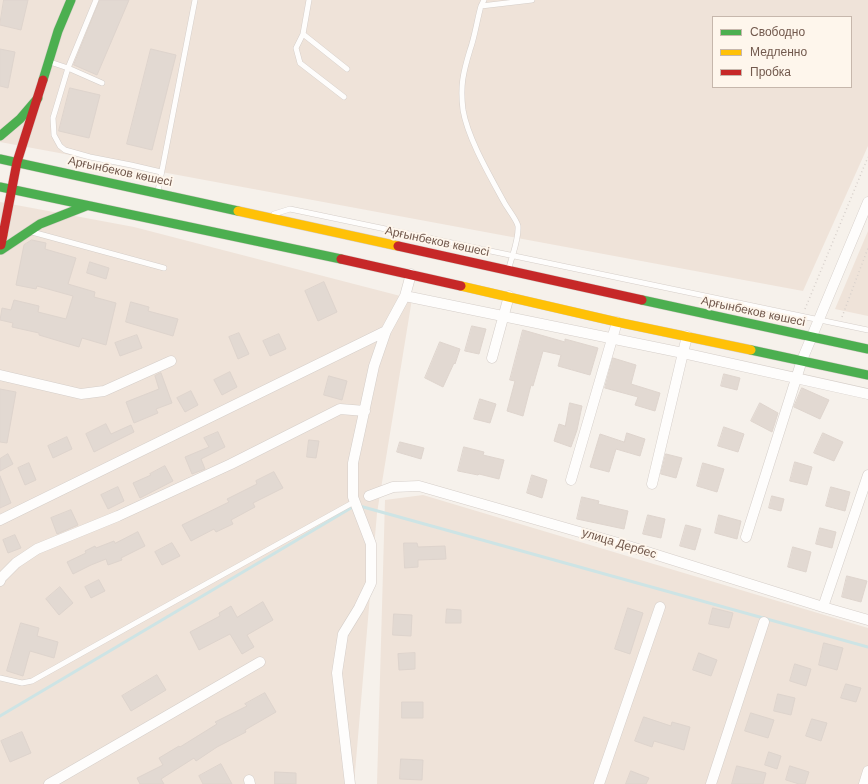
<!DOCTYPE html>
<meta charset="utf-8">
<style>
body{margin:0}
#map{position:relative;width:868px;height:784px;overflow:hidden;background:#f6f1eb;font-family:"DM Sans",sans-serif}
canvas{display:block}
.legend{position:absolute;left:712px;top:16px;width:140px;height:72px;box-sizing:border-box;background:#fef6ec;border:1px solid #c6b7ac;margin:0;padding:5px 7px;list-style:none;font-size:12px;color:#72594d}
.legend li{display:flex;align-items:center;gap:8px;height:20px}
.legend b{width:20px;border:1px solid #c6b7ac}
</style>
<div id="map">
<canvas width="868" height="784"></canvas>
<ul class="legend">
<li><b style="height:5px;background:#4caf50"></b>Свободно</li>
<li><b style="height:5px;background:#ffc107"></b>Медленно</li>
<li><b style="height:5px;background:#c62828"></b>Пробка</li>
</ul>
</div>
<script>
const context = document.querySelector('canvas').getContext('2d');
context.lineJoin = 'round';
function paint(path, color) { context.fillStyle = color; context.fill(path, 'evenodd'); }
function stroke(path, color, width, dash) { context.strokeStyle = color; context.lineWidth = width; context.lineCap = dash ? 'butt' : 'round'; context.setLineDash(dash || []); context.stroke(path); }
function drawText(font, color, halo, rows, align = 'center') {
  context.font = font + ' "DM Sans",sans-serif'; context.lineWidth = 4; context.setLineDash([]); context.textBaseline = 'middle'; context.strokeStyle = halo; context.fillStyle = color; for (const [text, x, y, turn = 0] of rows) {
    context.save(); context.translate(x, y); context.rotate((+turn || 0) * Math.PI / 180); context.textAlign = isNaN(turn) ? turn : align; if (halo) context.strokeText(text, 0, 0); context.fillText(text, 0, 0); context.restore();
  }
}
paint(new Path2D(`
 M0,0H868V146L803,291L0,142ZM713,17H851V87H713Z
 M0,202L134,227L412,299L377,513L354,784H0Z
 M868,231V316L835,309Z
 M423,495L868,628V784H377L385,500Z`), '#efe3d9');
stroke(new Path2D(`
 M0,716L356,505L868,647`), '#cde4e5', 3);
const building = new Path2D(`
 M4,0H28L21,30L0,25Z
 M100,0H129L97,75L74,65Z
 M0,49L15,52L8,88L0,86Z
 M151,49L176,55L152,150L127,144Z
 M70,88L100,95L89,138L59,131Z
 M32,240L46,243L45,249L76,258L68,284L95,292L94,297L116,303L106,345L82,338L79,347L39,335V333L12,327L13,323L0,320L2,308L11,310L14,300L39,306L38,312L66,319L73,296L37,286L36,289L16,285L24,245Z
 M90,262L109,268L106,279L87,273Z
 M324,282L337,312L318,321L305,291Z
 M131,302L149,307L148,311L178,319L173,336L126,322Z
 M472,326L486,329L479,354L465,351Z
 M523,330L565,342V339L598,348L590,375L558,366L561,355L543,351L533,386L531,385L523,416L507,411L515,381L510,380Z
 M239,333L249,354L238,359L229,337Z
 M279,334L286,349L270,356L263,341Z
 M137,335L142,348L120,356L115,343Z
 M440,342L460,349L455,364L454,363L443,387L425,378Z
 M613,358L636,365L631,384L660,393L655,411L635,405L638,397L605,388Z
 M230,372L237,387L222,395L214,380Z
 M161,373L172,403L156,409L158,413L134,423L126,402L159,389L155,376Z
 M724,374L740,378L737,390L721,386Z
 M329,376L347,381L342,400L324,395Z
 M802,388L829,400L820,419L794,407Z
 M0,389L16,392L7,443L0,442Z
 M191,391L198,405L185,412L177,398Z
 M480,399L496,404L490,423L474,419Z
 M570,403L582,406L577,430L571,447L554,441L559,424L565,426Z
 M760,403L778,413L772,432L751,421Z
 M106,424L111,434L131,425L134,432L94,452L86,434Z
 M724,427L744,434L738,452L718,446Z
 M218,432L225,447L201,459L205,469L192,474L185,457L209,447L204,438Z
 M627,433L645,439L640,456L616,449L609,472L590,467L600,434L624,442Z
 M823,433L843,442L834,461L814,453Z
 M67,437L72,449L53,458L48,446Z
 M309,440L319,441L316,458L307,457Z
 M400,442L424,448L421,459L397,452Z
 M464,447L484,452L483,455L504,460L499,479L479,474L478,475L458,471Z
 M8,454L13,464L0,471V459Z
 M666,454L682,458L676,478L661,474Z
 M795,462L812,467L807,485L790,481Z
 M29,463L36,480L25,485L18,468Z
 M703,463L724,469L717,492L697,486Z
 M165,466L173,481L140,498L133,483L151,475L150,474Z
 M274,472L283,488L253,503L255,507L231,520L233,524L216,532L214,529L191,541L182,525L229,502L227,499L257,484L256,481Z
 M532,475L547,480L542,498L527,493Z
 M0,476L11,503L0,508Z
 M118,487L124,501L108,509L101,495Z
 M831,487L850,492L845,511L826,506Z
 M772,496L784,499L781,511L769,508Z
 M582,497L599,501L598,504L628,511L624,529L577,519Z
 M71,510L78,525L57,534L51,518Z
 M648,515L665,519L661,538L643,534Z
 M719,515L741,521L737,539L715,533Z
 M686,525L701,529L695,550L680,546Z
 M820,528L836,532L832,548L816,544Z
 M138,532L145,546L121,558L122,560L108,565L106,559L91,565L73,574L67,562L86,553L85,551L95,546L96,548L114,541L115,543Z
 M15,535L21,548L8,553L3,540Z
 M172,543L180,556L162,565L155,552Z
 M404,543H417L418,547L445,546L446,559L418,560V567L405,568Z
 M793,547L811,552L806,572L788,567Z
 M847,576L867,581L861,602L842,597Z
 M99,580L105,591L91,598L85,587Z
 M60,587L73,603L59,615L46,599Z
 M263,602L273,620L247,635L254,647L242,654L230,634L199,650L190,632L220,616L219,613L231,606L237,617Z
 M628,608L643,613L630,654L615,649Z
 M713,608L733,613L729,628L709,624Z
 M447,609L461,610V623H446Z
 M394,614L412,615L411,636L393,635Z
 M21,623L39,628L37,636L58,642L54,658L30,651L23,676L7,671Z
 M824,643L843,648L837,670L819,665Z
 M415,653V669L399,670L398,654Z
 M699,653L717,660L711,676L693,670Z
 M795,664L811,669L806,686L790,681Z
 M157,675L166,690L131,711L122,696Z
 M846,684L861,688L856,702L841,698Z
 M265,693L276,712L245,730L246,732L217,747L196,761L194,758L161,779L164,784H140L137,778L163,765L159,758L179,746L180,747L217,724L215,722L247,706L245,704Z
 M778,694L795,698L791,715L774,711Z
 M402,702H423V718H402Z
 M751,713L774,720L768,738L745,731Z
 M644,717L671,726L672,722L690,727L684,750L654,741L652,747L635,741Z
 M812,719L827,723L821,741L806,736Z
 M22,732L31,753L10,762L1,741Z
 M769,752L781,756L777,769L765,765Z
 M401,759L423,760L422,780L400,779Z
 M221,764L232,784H203L199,776Z
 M737,766L766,773L763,784H732Z
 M790,766L809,772L805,784H799L786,780Z
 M631,771L649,778L646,784H626Z
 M275,772L296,773V784H275Z`);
paint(building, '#e2d9d2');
stroke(building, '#ded4cd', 1);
const lane = new Path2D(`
 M96,0L68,68L53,118L54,135L60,146L65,150L90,157L131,165L161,172
 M309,0L303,34L296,48L300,63L344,97
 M484,0L481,6C477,20 475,36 470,50C463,73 460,86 463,110C468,139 490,176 504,202C507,208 517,220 518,226C519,240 512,255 509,268
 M481,6L532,0
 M303,34L347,69
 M50,62L68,68L102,83
 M158,191L195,0
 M274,214L290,209L868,330
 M32,232L164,268
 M0,678L22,683L32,681L150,615L354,502`);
const street = new Path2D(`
 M405,296L683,353L868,394
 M492,358L509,296
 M0,375L81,394L104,391L171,361
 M571,480L617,322
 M652,484L687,336
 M369,496L393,487L419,486L625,545L823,607L868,620
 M0,520L386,331
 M746,537L802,360L868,202
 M0,581L1,578L16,563L37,549L118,516L231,464L340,409L365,411
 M823,607L868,475
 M249,780L250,784
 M49,784L260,662
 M350,784L337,673L343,634L359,608L371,583V544L353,497V463L374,366L386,331L405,296L411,274
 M599,784L660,607
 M711,784L764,622
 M864,784L868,771`);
const fast = new Path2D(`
 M43,80L58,31L71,0
 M0,136L20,119L38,98
 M0,159L238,211
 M0,187L341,259
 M1,250L40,224L86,206
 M642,300L868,349
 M751,350L868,375`);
const slow = new Path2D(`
 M238,211L398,246
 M0,232L3,235
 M461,286L617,322L751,350`);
const jam = new Path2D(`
 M1,245L17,162L43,80
 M398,246L642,300
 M341,259L461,286`);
stroke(lane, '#d5cec9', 6);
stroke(street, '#d5cec9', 11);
stroke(fast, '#d5cdc7', 10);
stroke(slow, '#d5cdc7', 10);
stroke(jam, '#d5cdc7', 10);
stroke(new Path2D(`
 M805,309L868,157
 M842,317L868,248`), '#d7d0cb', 1.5, [1, 3]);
stroke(lane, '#fefdfc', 5);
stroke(street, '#fefdfc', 10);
stroke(fast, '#4caf50', 9);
stroke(slow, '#ffc107', 9);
stroke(jam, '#c62828', 9);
drawText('12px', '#72594d', '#fef6ec', [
 ["Арғынбеков көшесі",120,172,12],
 ["Арғынбеков көшесі",437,242,12],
 ["Арғынбеков көшесі",753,312,12],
 ["улица Дербес",619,544,17]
]);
</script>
